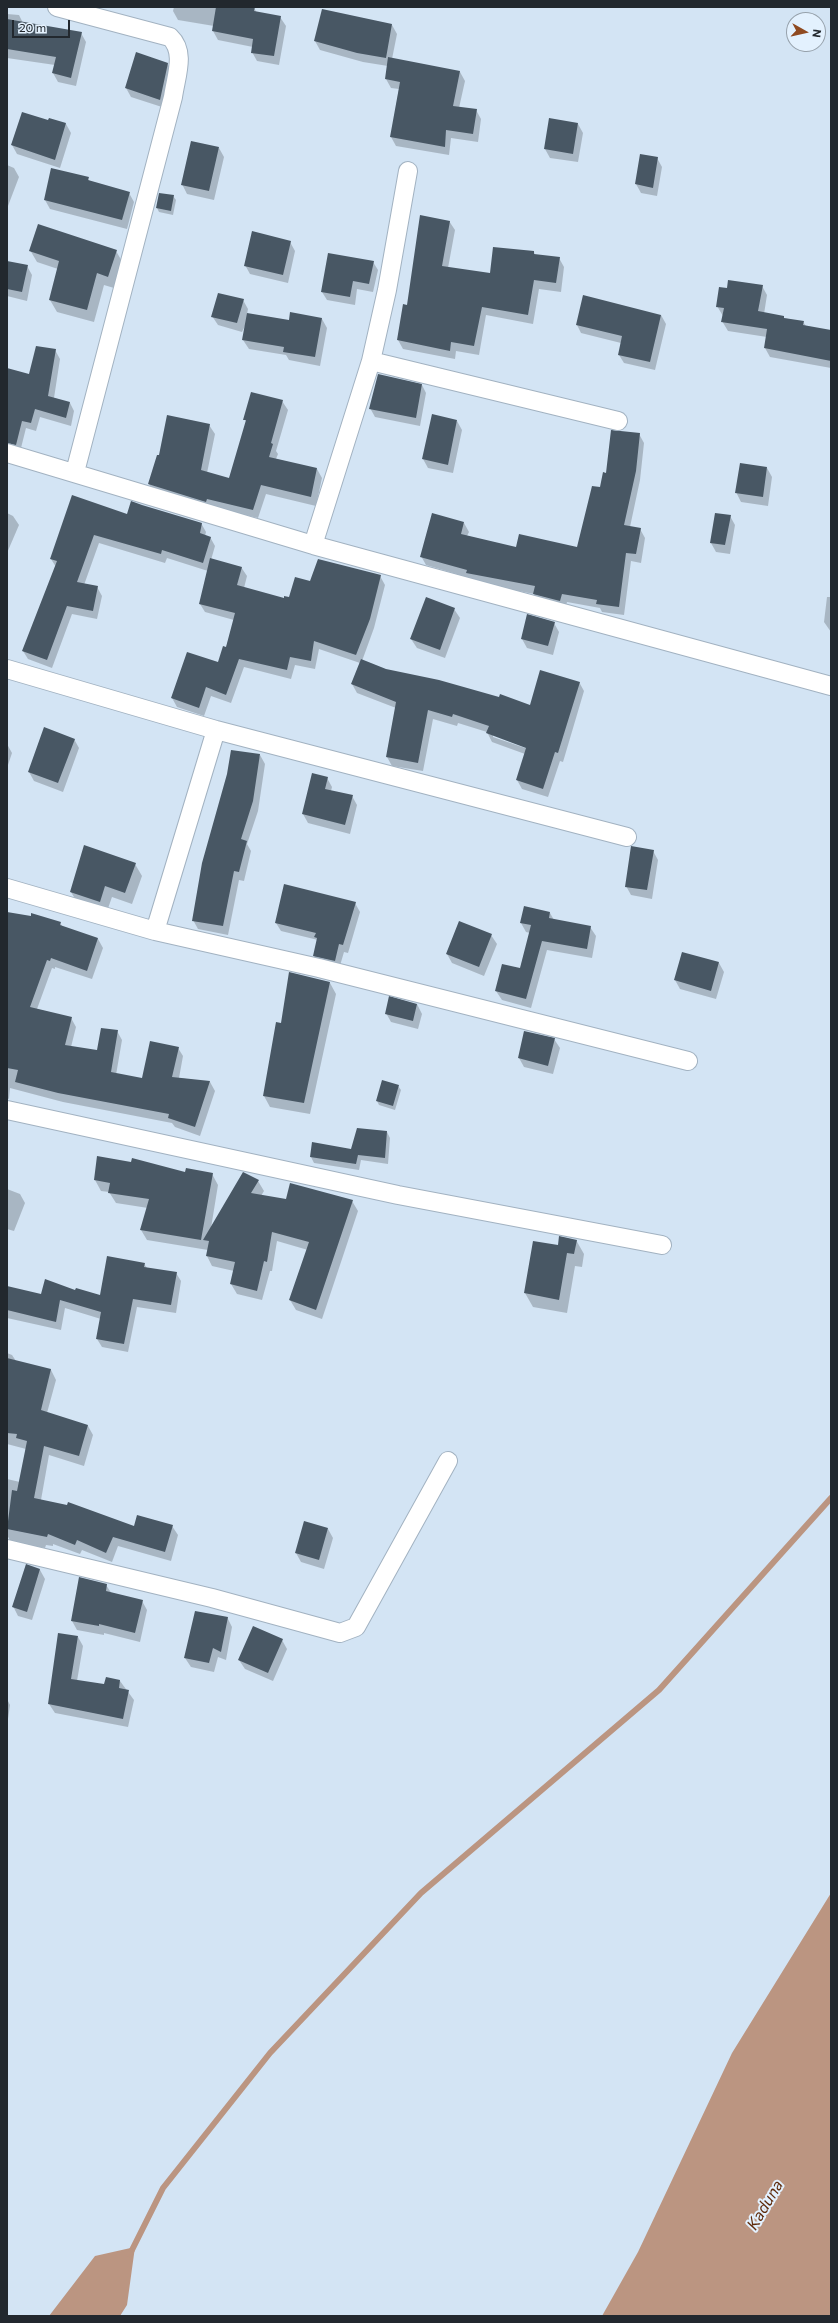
<!DOCTYPE html>
<style>
body{margin:0}
#map{position:relative;width:838px;height:2323px;overflow:hidden;background:#d3e4f4;font-family:Commissioner,sans-serif}
canvas{display:block}
.frame{position:absolute;inset:0;border:8px solid #22282e;pointer-events:none}
.north{position:absolute;left:786px;top:12px;width:40px;height:40px;box-sizing:border-box;background:#e3f1fe;border:1px solid #96a1ab;border-radius:50%;rotate:98deg;font-size:11px;font-weight:700;line-height:16px;text-align:center;color:#22282e}
.north::after{content:'';display:block;margin:auto;width:14px;height:18px;background:#8f4a21;clip-path:polygon(50% 0,100% 100%,50% 72%,0 100%)}
.scale{position:absolute;left:12px;top:20px;width:58px;height:18px;box-sizing:border-box;border:2px solid #22282e;border-top:0;padding-left:5px;font-size:12px;line-height:14px;white-space:nowrap;color:#22282e;-webkit-text-stroke:3px #e3f1fe;paint-order:stroke}
</style>
<div id="map">
<canvas width="838" height="2323"></canvas>
<div class="frame"></div>
<div class="north">N</div>
<div class="scale">20 m</div>
</div>
<script>
const context = document.querySelector('canvas').getContext('2d');
context.lineJoin = 'round';
function paint(path, color) { context.fillStyle = color; context.fill(path, 'evenodd'); }
function stroke(path, color, width, dash) { context.strokeStyle = color; context.lineWidth = width; context.lineCap = dash ? 'butt' : 'round'; context.setLineDash(dash || []); context.stroke(path); }
function drawText(font, color, halo, rows, align = 'center') {
  context.font = font + ' Commissioner,sans-serif'; context.lineWidth = 4; context.setLineDash([]); context.textBaseline = 'middle'; context.strokeStyle = halo; context.fillStyle = color; for (const [text, x, y, turn = 0] of rows) {
    context.save(); context.translate(x, y); context.rotate((+turn || 0) * Math.PI / 180); context.textAlign = isNaN(turn) ? turn : align; if (halo) context.strokeText(text, 0, 0); context.fillText(text, 0, 0); context.restore();
  }
}
paint(new Path2D(`
 M831,1893V2316H602L638,2252L732,2053Z
 M135,2247L127,2305L120,2316H49L95,2256Z`), '#bb9581');
paint(new Path2D(`
 M174,7H246L254,8L257,13L280,17L286,26L279,65L257,61L252,52L253,47L218,40L213,31L214,26L178,20L173,11Z
 M7,14L19,15L23,23L81,33L86,42L76,86L58,82L53,73L55,65L7,58Z
 M392,25L397,34L392,59L460,72L465,81L459,108L476,110L481,119L478,142L451,138L449,155L396,146L391,137L399,89L391,88L386,79L388,66L363,62L320,50L315,41Z
 M167,63L173,73L165,108L131,97L126,88Z
 M49,121L66,124L71,133L60,168L17,154L12,145Z
 M578,124L583,133L578,162L550,158L545,149Z
 M219,148L224,157L214,200L187,194L182,184Z
 M641,155L657,158L662,167L657,196L641,193L636,184Z
 M7,165L14,168L19,177L8,206Z
 M88,178L90,182L129,193L134,202L127,229L50,209L45,200Z
 M173,196L176,200L173,215L159,212L157,208Z
 M449,221L455,230L448,268L491,274L534,252L535,255L559,258L564,267L561,292L539,289L533,324L486,315L479,355L456,351L455,359L403,349L398,340L408,306Z
 M290,242L295,251L288,283L250,274L245,265Z
 M30,250L116,251L123,263L114,288L104,285L94,322L57,312L50,300L58,269L37,262Z
 M7,262L27,266L32,275L27,301L7,296Z
 M373,262L378,270L373,292L357,289L355,305L327,300L322,292Z
 M762,286L767,295L764,314L803,322L806,326L831,331V368L770,357L765,348L767,337L728,331L722,321L723,316L717,306Z
 M243,300L248,309L247,314L289,321L322,319L327,328L320,366L289,360L286,355L249,349L243,340L246,324L242,332L218,325L212,316Z
 M661,315L666,324L655,370L624,363L619,355L621,343L581,333L577,325Z
 M55,350L60,359L54,398L70,403L74,411L71,426L40,417L36,431L26,428L21,448L7,445V380L29,375Z
 M422,385L426,393L420,426L375,417L370,408Z
 M282,401L288,410L276,451L278,454L276,459L317,469L322,478L316,506L266,494L258,518L154,493L149,484L160,457L209,425L215,434L207,473L229,479L247,423L245,420Z
 M457,421L462,430L453,473L428,468L423,459Z
 M639,434L644,443L640,480L630,527L640,529L645,538L641,563L631,561L624,615L602,612L600,608L567,602L565,610L539,603L534,594L472,582L470,578L426,565L421,556L464,523L469,532L467,536L517,548H578L607,474Z
 M767,468L772,477L768,506L741,502L736,492Z
 M7,513L13,516L19,525L7,553Z
 M128,515L201,523L206,532L205,536L210,537L215,546L211,560L241,567L247,576L244,588L284,599L289,598L311,583L380,576L385,585L374,628L362,661L386,670L531,707L579,682L584,691L563,762L560,761L548,797L522,789L517,780L525,754L492,742L487,732L458,723L457,726L433,719L423,771L392,766L387,757L396,708L357,693L352,684L360,663L319,649L315,669L295,665L291,679L244,667L231,703L211,696L204,716L177,707L172,698L218,663L226,648L234,620L205,612L200,604L208,571L167,558L165,563L99,543L84,585L97,587L102,596L97,619L72,614L52,668L28,659L23,651L56,567L51,559ZM493,734L531,748V750L493,737Z
 M730,516L735,525L730,554L716,552L711,543Z
 M827,597H831V632L824,622Z
 M454,609L460,618L445,658L417,648L411,639Z
 M554,623L559,632L553,655L527,648L522,639Z
 M74,739L79,748L63,792L34,781L29,772Z
 M7,744L12,753L7,768Z
 M260,755L265,764L258,811L247,844L251,851L244,881L239,880L228,935L198,929L193,920Z
 M313,774L327,778L332,787L331,791L352,796L357,805L350,834L308,823L303,814Z
 M653,851L658,860L652,899L631,895L626,886Z
 M135,864L142,876L132,904L112,897L106,914L78,904L71,892Z
 M355,903L360,912L348,953L344,952L339,969L319,964L314,956L318,940L281,931L276,923Z
 M7,913L60,923L63,927L98,939L103,948L92,979L55,967V969L52,968L37,1009L71,1018L76,1027L71,1047L98,1051L117,1031L122,1040L116,1075L143,1080L178,1048L183,1056L179,1078L210,1082L215,1091L200,1136L175,1127L172,1123L63,1102L10,1088L9,1099L7,1098Z
 M550,913L554,920L590,927L596,936L592,958L547,950L531,1008L502,1000L496,991L520,969L530,933L526,932L521,923Z
 M491,935L497,944L484,976L452,963L447,954Z
 M682,953L719,963L724,972L716,999L680,989L675,980Z
 M330,983L336,994L310,1114L270,1107L264,1096L281,1024Z
 M417,1004L422,1014L418,1029L391,1022L386,1013Z
 M554,1039L560,1048L553,1074L524,1067L519,1058Z
 M398,1086L401,1090L395,1110L379,1105L377,1101Z
 M387,1132L390,1138L388,1164L361,1160L359,1170L314,1163L311,1157L352,1150Z
 M98,1158L186,1173L212,1174L218,1185L211,1228L258,1181L264,1191L261,1196L286,1200L352,1201L358,1211L322,1319L296,1310L290,1300L308,1250L277,1241L272,1271H270L262,1300L237,1294L231,1284L234,1271L212,1266L207,1256L208,1250L147,1240L141,1230L148,1208L116,1203L109,1192L101,1191L95,1180Z
 M7,1189L20,1194L25,1203L14,1231L7,1229Z
 M576,1240L584,1254L582,1267L575,1266L567,1313L533,1307L525,1293L558,1246Z
 M144,1264L147,1268L176,1273L181,1281L176,1313L137,1307L128,1352L102,1347L97,1339L101,1319L65,1308L61,1330L7,1318V1287L41,1295L76,1291L101,1296Z
 M7,1353L12,1355L16,1361L51,1370L56,1380L47,1413L88,1426L93,1435L84,1466L49,1455L41,1500L135,1528L172,1526L178,1535L171,1561L118,1546L112,1562L82,1550L80,1554L53,1544V1546L46,1545L45,1548L11,1542L7,1535V1479L20,1482L26,1449L7,1444Z
 M328,1529L333,1538L324,1569L301,1562L296,1553Z
 M27,1566L40,1570L45,1579L32,1620L18,1616L13,1606Z
 M106,1585L112,1594L142,1601L147,1610L140,1642L104,1633V1635L77,1630L72,1621Z
 M227,1617L232,1627L226,1660L218,1657L214,1672L191,1667L185,1658Z
 M78,1637L83,1646L77,1681L105,1686L120,1681L134,1700L128,1727L55,1713L49,1704Z
 M282,1640L287,1649L273,1681L245,1669L239,1660Z
 M7,1699L10,1705L7,1726Z`), '#0003');
stroke(new Path2D(`
 M130,2254L163,2188L270,2053L421,1893L659,1690L831,1498`), '#bb9581', 6);
paint(new Path2D(`
 M216,7H255L254,11L281,16L274,56L251,53L253,39L212,31Z
 M322,9L392,24L386,58L357,53L314,41Z
 M7,19L82,32L71,78L52,73L56,57L7,49Z
 M136,52L168,63L160,100L125,88Z
 M388,57L460,71L453,106L477,109L473,134L446,130L445,147L390,137L400,82L385,79Z
 M22,112L48,120L49,118L66,123L55,160L11,145Z
 M549,118L578,123L573,154L544,149Z
 M191,141L219,147L209,191L181,185Z
 M640,154L658,157L653,188L635,184Z
 M51,168L89,177L88,180L130,192L122,220L44,200Z
 M159,193L174,195L171,211L156,208Z
 M420,215L450,221L442,266L490,273L493,247L534,251V254L560,257L556,283L534,280L528,315L482,307L474,346L451,342L450,351L397,340L403,304L407,305Z
 M38,224L117,250L108,277L97,273L87,310L49,300L59,261L29,251Z
 M252,231L291,241L283,275L244,266Z
 M328,253L374,261L369,284L353,281L350,297L321,292Z
 M7,261L28,265L22,292L7,289Z
 M728,280L763,285L758,311L784,316V318L804,321L803,325L831,330V361L764,348L767,329L721,322L724,308L716,307L719,287L727,288Z
 M218,293L244,299L237,323L211,317Z
 M583,295L661,315L650,362L618,355L622,336L576,325Z
 M290,312L322,318L315,357L283,352L284,347L242,340L247,313L289,320Z
 M36,346L56,349L48,396L70,402L66,418L35,409L31,423L22,421L16,445L7,443V368L29,374Z
 M378,374L422,384L416,418L369,409Z
 M251,392L283,400L271,443L273,444L269,457L317,468L311,497L261,485L253,510L207,499L206,502L148,484L157,455H159L167,415L210,424L201,470L229,478L246,420H243Z
 M432,414L457,420L448,465L422,459Z
 M611,430L640,433L636,471L624,525L641,528L636,554L626,553L619,607L596,604L597,600L562,594L560,601L533,594L535,586L466,573L467,570L420,557L432,513L464,522L461,534L516,547L519,534L577,547L592,486L600,487L603,472L606,473Z
 M740,463L767,467L763,497L735,493Z
 M72,495L127,514L131,501L142,505L202,523L200,533L211,537L203,563L162,550L161,554L94,535L77,582L98,586L93,611L67,606L47,660L22,651L57,561L50,559Z
 M715,513L731,515L725,545L710,543Z
 M210,558L242,567L237,585L284,598V596L289,597L295,577L310,581L318,559L381,575L370,619L356,655L314,641L311,661L290,657L287,670L239,659L226,695L206,687L199,708L171,698L187,652L218,662L223,646L226,647L235,613L199,604Z
 M426,597L455,608L440,650L410,639Z
 M527,614L555,622L548,646L521,639Z
 M361,659L386,669L439,680L499,697L500,694L530,705L540,670L580,682L558,753L555,752L543,789L516,780L526,748L486,733L489,726L453,714L452,717L428,710L418,763L386,757L396,702L351,684Z
 M44,727L75,739L58,783L28,772Z
 M231,750L260,754L253,801L241,839L247,841L239,872L234,871L223,926L192,921L202,863L227,774Z
 M312,773L328,777L325,789L353,795L345,825L302,814Z
 M84,845L136,863L125,893L105,886L100,902L70,892Z
 M631,846L654,850L647,890L625,887Z
 M284,884L356,902L343,945L339,944L335,961L313,956L317,938L314,937L316,933L275,923Z
 M524,906L550,912L549,918L591,926L587,949L542,941L526,999L495,991L502,964L520,968L531,925L520,923Z
 M7,912L31,916V913L61,922L60,925L98,938L87,971L51,958L50,961L47,960L30,1007L72,1017L65,1045L97,1050L101,1028L118,1030L111,1072L142,1078L150,1041L179,1047L172,1077L210,1081L195,1127L168,1118L169,1114L58,1093L15,1082L18,1070L7,1068Z
 M459,921L492,934L479,967L446,954Z
 M682,952L719,962L711,991L674,980Z
 M289,972L330,982L304,1103L263,1096L276,1022L281,1023Z
 M389,996L417,1004L413,1021L385,1014Z
 M524,1031L555,1038L548,1066L518,1058Z
 M382,1080L399,1085L393,1106L376,1101Z
 M357,1128L387,1131L385,1158L358,1155L356,1164L310,1157L312,1142L351,1149Z
 M97,1156L131,1162L132,1158L185,1172L186,1168L213,1173L201,1240L140,1230L149,1199L108,1193L110,1183L94,1180Z
 M243,1172L259,1180L251,1193L286,1199L290,1183L353,1200L316,1310L289,1300L309,1242L272,1232L267,1262L264,1261L257,1291L230,1284L235,1262L206,1256L209,1241L203,1240Z
 M559,1236L577,1240L574,1254L567,1253L559,1300L524,1293L533,1241L558,1245Z
 M107,1256L145,1263L144,1267L177,1272L171,1305L133,1299L124,1344L96,1339L101,1312L60,1300L56,1322L7,1310V1286L41,1294L45,1279L75,1290L76,1288L100,1295Z
 M7,1358L51,1369L41,1410L88,1425L79,1456L44,1446L34,1498L67,1505L68,1502L134,1526L137,1515L173,1525L165,1552L113,1537L106,1553L77,1540L75,1545L48,1534L47,1537L7,1529L12,1490L17,1491L27,1441L16,1438L17,1434L7,1433Z
 M304,1521L328,1528L319,1560L295,1553Z
 M26,1564L40,1569L27,1612L12,1607Z
 M79,1577L107,1584L106,1591L143,1600L135,1633L99,1624V1626L71,1621Z
 M195,1611L228,1617L221,1652L213,1648L209,1663L184,1658Z
 M253,1626L283,1639L268,1673L238,1660Z
 M58,1633L78,1636L71,1679L104,1684L106,1677L120,1680L119,1688L129,1690L123,1719L48,1704Z`), '#485764');
const street = new Path2D(`
 M57,7L170,37C186,52 176,76 173,97L75,472
 M371,361L618,421
 M7,453L313,545L831,686
 M313,545L371,361L387,290L408,171
 M7,669L216,730L627,837
 M7,888L155,931L319,968L688,1061
 M155,931L216,730
 M7,1110L398,1195L662,1245
 M7,1549L212,1598L340,1633L356,1627L448,1461`);
stroke(street, '#a2b2c1', 20);
stroke(street, '#fff', 18);
drawText('italic 16px', '#5f2c0d', '#e3f1fe', [
 ["Kaduna",765,2205,-59]
]);
</script>
